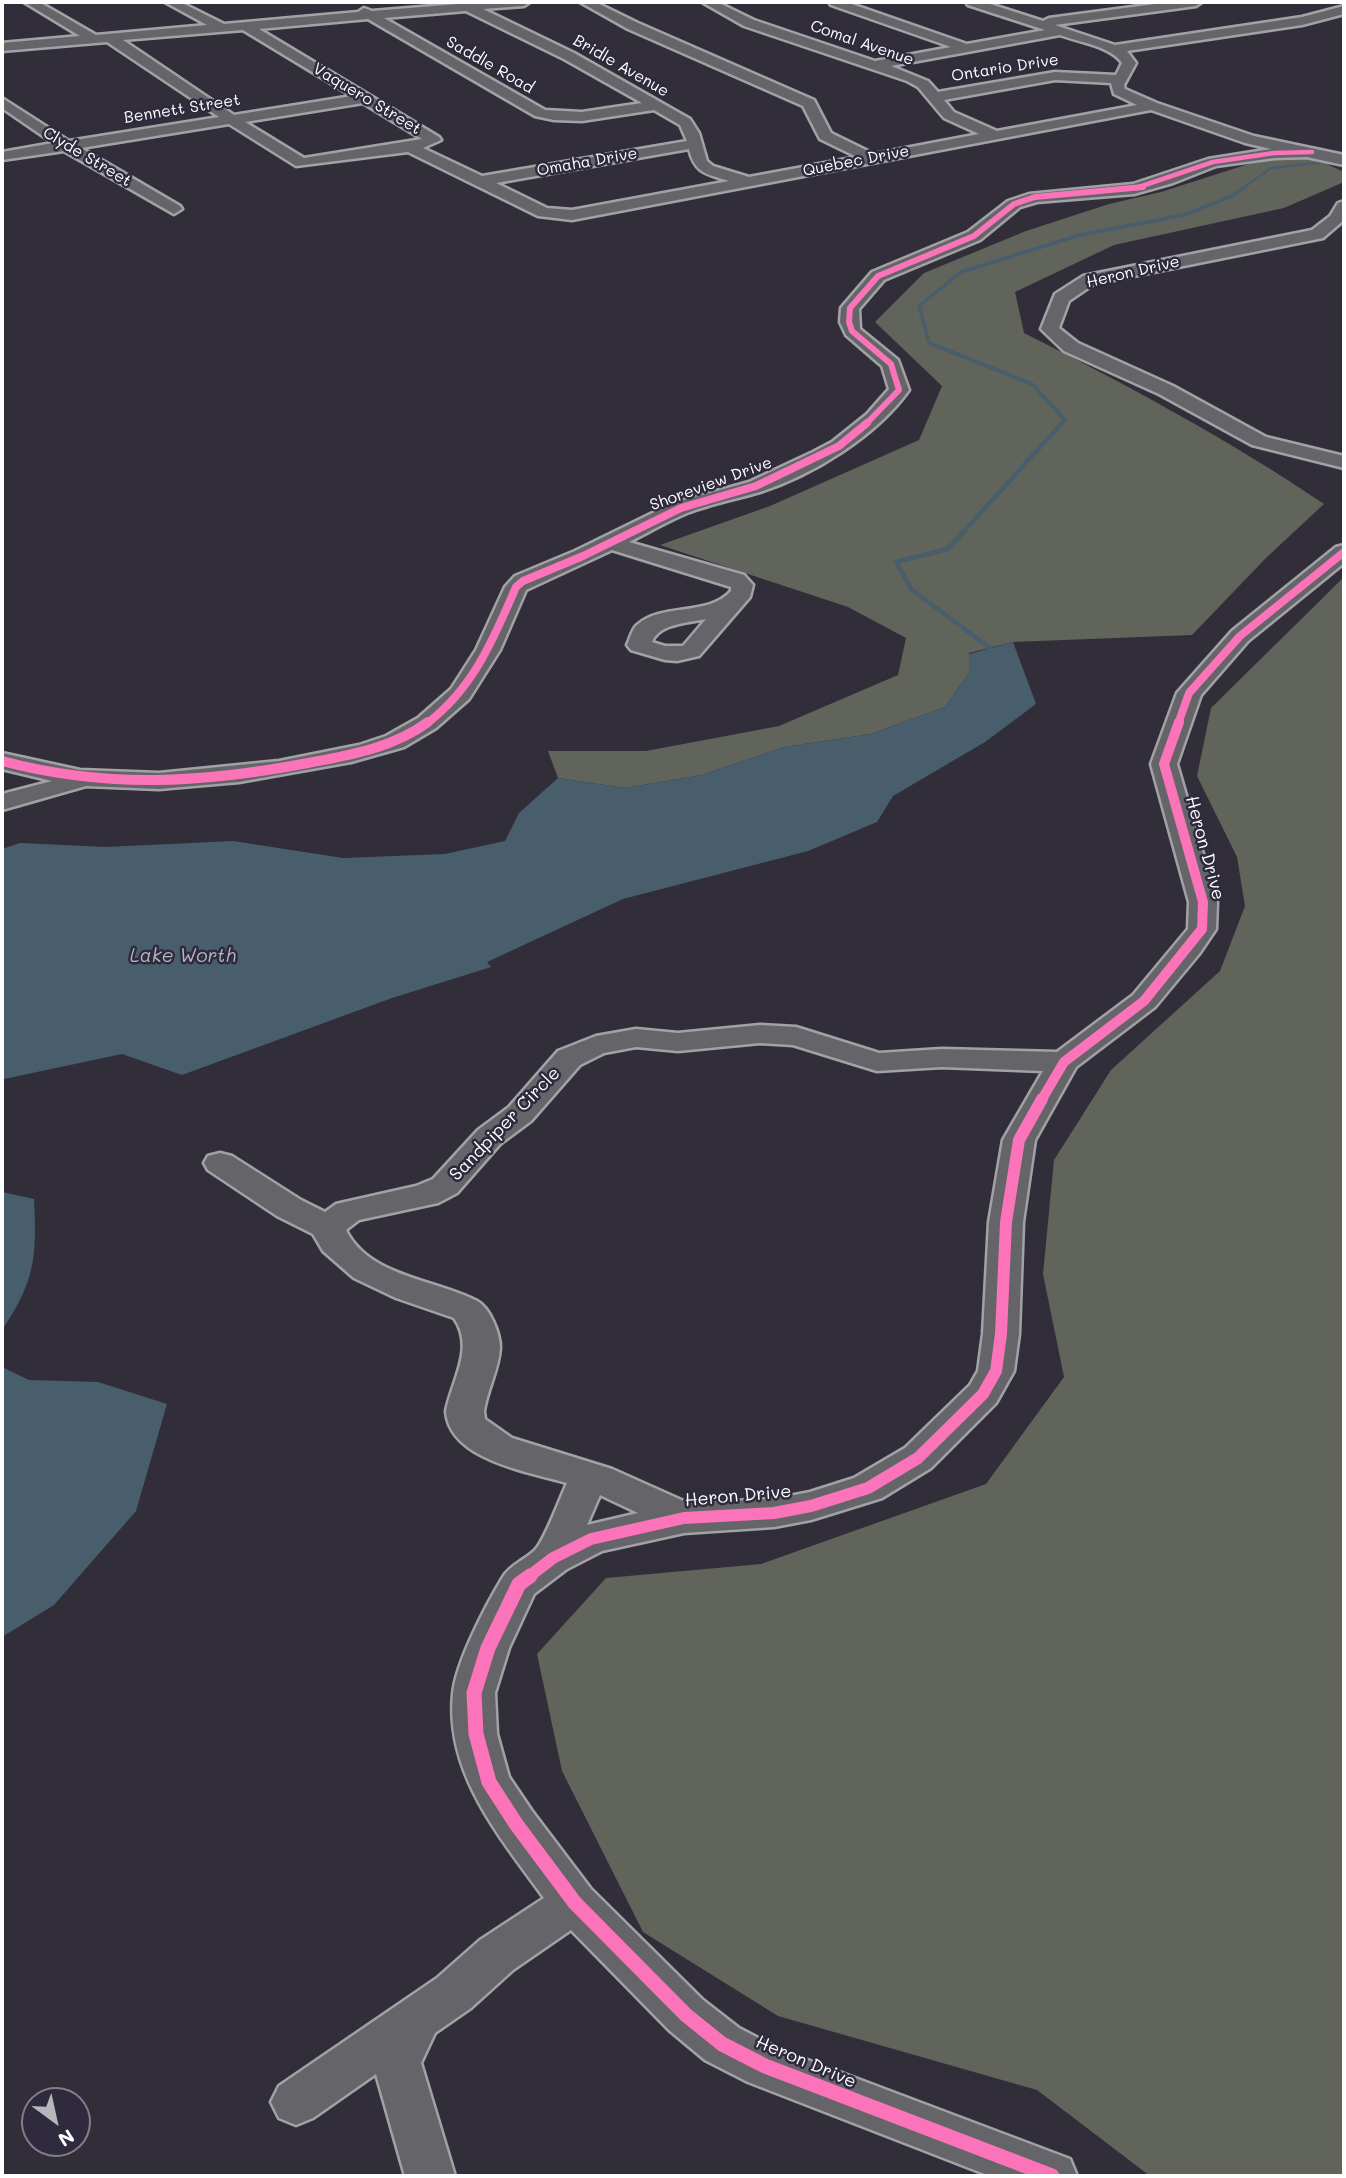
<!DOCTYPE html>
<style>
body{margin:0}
#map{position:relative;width:1346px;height:2178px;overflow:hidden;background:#312e39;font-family:Mali,sans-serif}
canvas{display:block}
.frame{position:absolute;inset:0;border:4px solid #fff;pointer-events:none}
.north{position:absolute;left:21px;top:2087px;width:70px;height:70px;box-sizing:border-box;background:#2f2a3d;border:2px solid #827f8b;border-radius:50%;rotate:147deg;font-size:19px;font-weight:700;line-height:28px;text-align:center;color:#fff}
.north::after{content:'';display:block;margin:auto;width:24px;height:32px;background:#b7b6ba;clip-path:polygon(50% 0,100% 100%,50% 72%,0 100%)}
</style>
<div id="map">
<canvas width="1346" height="2178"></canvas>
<div class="frame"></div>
<div class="north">N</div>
</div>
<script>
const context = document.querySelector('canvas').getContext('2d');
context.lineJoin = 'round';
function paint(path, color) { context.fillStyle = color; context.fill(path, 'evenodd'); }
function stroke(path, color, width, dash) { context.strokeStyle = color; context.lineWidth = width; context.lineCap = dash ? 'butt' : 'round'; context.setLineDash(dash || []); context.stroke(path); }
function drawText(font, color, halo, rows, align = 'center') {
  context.font = font + ' Mali,sans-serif'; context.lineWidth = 5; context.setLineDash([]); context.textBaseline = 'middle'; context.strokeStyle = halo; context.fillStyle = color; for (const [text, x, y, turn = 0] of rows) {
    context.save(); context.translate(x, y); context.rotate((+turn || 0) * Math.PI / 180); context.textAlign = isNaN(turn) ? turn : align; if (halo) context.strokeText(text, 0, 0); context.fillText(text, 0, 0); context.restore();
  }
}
paint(new Path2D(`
 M1314,158L1344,172V182L1284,208L1114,245L1015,292L1024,333C1127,385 1228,439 1324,504L1267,557L1192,635L1013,642L969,653V673L945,707L871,734L784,747L702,775L625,788L558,778L548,751H646L779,726L898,675L906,638L848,607L660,545L770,506L919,440L942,386L875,322L924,273L1026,231L1109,204L1161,192L1261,160Z
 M1344,577V2176H1150L1037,2090L778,2016L643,1932L562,1771L537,1654L606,1578L761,1564L986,1484L1064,1377L1043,1274L1054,1160L1111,1070L1220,971L1245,906L1237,857L1197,776L1211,708Z`), '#60645a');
paint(new Path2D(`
 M1013,642L1036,704L985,742L893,796L877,822L808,851L623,899L487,962L491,967L392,998L182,1075L122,1054L4,1079L2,1111V849L20,843L106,847L233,841L343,858L445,854L505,841L519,813L558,778L625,788L702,775L784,747L871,734L945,707L969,673V654Z
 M2,1192L34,1199C37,1256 35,1282 2,1330Z
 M2,1367L29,1380L98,1382L167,1404L136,1511L54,1605L2,1637Z`), '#485e6d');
stroke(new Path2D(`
 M1243,188L1271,168L1325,162`), '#485e6d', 2.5);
stroke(new Path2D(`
 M1060,425L1065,420L1032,384L929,343L919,306L961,272L1080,235L1184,215L1232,196L1245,187`), '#485e6d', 3.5);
stroke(new Path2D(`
 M990,653V648L911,589L896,562L948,549L1062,423`), '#485e6d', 4.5);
const minor = new Path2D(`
 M24,2H39L96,35L207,25L165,2H180L224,24L358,12L364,8L372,11L483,2H530L524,6L483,9L574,53L690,119L699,133L707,161L713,166L749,177L857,157L820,139L803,106L628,29L580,2H595L638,23L814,100L831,133L874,154L979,134L944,118L918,87L907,81L744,26L702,2H717L754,20L875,61L951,47L831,5L829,2H846L967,44L1045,30L968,5L966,2H984L1043,21L1049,18L1170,2H1202L1196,6L1055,25L1115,45L1302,17L1344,6V14L1302,25L1127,51L1136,63L1124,85L1125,89L1157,103L1254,136L1344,155V165L1307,157L1274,158L1216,166L1173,183L1134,194L1037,202L1020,207L980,240L884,280L859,309L860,329L898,360L909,390C876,436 813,475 760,492C736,499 710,504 687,513C668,521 649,532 629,542L744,575L753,585L750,597L699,656L677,661L665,660L631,650L627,645C630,639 632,629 637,625C663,602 708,617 731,591V587L612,550L526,590L500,650L469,699L436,728L404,747L351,762L239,782L159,789L86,786L2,810V794L52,781L2,769V753L80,770L159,773L279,761L359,745L386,736L418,718L451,689L476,650L505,587L515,576L575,551L673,503L749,482L813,452L832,442L867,414L889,389L882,366L846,335L840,322L841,308L872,272L968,232L1008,201L1029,194L1133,184L1208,159L1271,149L1245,143L1151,110L572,220L538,216L408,152L296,166L229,124L81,148L180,206L182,209L174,214L64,151L2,160V152L53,143L2,108V98L69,141L219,117L107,42L2,51V43L80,36ZM466,11L564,59L642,103L582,112L545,110L384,18ZM368,19L535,116L554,120L582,121L654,110L680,125L687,141L482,176L423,148L441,140L439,137L259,29ZM243,30L352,96L234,115L123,40ZM1060,35C1078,42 1111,46 1122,63L1116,75L1055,72L938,92L928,81L891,66ZM1055,80L1111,83L1114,94L1137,105L997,131L954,112L944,100ZM363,103L422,139L304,158L245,122ZM689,149C695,174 707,174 729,181L572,210L547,208L496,183ZM706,619L683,646H665L652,642C659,623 689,623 706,619Z
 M1344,201V220L1323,238L1094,284L1069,301L1059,328L1078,343L1173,386L1266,437L1344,456V468L1252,445L1159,394L1064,351L1041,329L1055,294L1083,276L1312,230L1330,216L1338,203Z
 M1344,545V563L1248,641L1201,695L1177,764L1217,902L1216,929L1199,954L1155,1007L1076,1067L1035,1140L1023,1222L1019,1334L1014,1371L996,1403L931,1468L882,1498L811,1520L774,1527L684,1533L602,1551L567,1569L534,1594L509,1648L495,1693L497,1734L509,1777L532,1811L591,1889L703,2000L739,2028L781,2050L1070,2159L1077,2176H990L748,2082L705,2060L669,2030L571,1930L513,1970L471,2008L435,2033L421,2063L455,2176H405L376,2074L313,2118L296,2125L279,2118L271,2102L279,2086L437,1978L480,1940L544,1898C501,1838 445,1774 453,1694C456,1662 486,1605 503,1577C510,1565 525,1560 535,1550C545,1540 560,1498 567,1483C530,1472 449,1460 446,1411C452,1380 475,1348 454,1318L396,1298L354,1278L323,1251L313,1234L277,1216L208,1170L204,1163L208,1156L220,1153L232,1156L301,1200L325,1212L336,1204L416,1186L433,1179L478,1130L509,1107L558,1051L596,1036L636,1029L678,1033L760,1025L796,1027L879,1053L942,1049L1057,1052L1133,995L1188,929L1189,902L1151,764L1177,693L1232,631L1336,547ZM760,1043L793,1045L877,1071L942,1067L1043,1071L1003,1140L989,1222L983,1334L978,1371L970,1385L905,1448L854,1478L810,1492L774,1499L688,1503L612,1469L512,1438L485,1419L484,1411C487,1390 499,1369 500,1348C500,1333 490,1308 477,1301C435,1279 369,1277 346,1230L359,1220L438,1203L457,1193L500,1144L531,1121L580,1065L604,1053L636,1047L678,1051ZM600,1495L638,1513L587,1525Z`);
stroke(minor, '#a2a1a6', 5);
paint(minor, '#656469');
stroke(new Path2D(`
 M1136,188L1213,162L1274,153L1312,152`), '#fb73b8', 4.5);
stroke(new Path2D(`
 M865,425L899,390L891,364L852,331L849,322L850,308L878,276L974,236L1014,204L1035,197L1143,187`), '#fb73b8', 6);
stroke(new Path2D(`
 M426,724C473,689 493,640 516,587L523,581L583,556L681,508L756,486L839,446L867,423
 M1178,724L1189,693L1240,636L1344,552`), '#fb73b8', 8);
stroke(new Path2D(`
 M2,761C107,789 203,783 308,763C350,755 393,748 428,722
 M1041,1101L1064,1062L1144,1001L1202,929L1203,902L1164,764L1179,722`), '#fb73b8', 10);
stroke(new Path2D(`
 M527,1578L553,1558L591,1539L684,1518L774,1513L811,1506L868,1488L918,1458L983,1394L996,1371L1001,1334L1006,1222L1019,1140L1042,1099`), '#fb73b8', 12);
stroke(new Path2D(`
 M530,1576L519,1584L488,1648L474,1693L476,1734L489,1782L516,1824L575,1903L686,2015L722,2044L765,2066L1052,2176`), '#fb73b8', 15);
drawText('16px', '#fff', '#2f2a3d', [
 ["Comal Avenue",862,43,19],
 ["Saddle Road",490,65,30],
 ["Bridle Avenue",621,66,30],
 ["Ontario Drive",1005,68,-9],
 ["Vaquero Street",367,99,31],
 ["Bennett Street",182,109,-9],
 ["Clyde Street",87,157,31],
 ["Quebec Drive",856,161,-11],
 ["Omaha Drive",587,162,-10],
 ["Heron Drive",1133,272,-13],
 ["Shoreview Drive",711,484,-20]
]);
drawText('18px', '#fff', '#2f2a3d', [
 ["Heron Drive",1205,848,75],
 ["Sandpiper Circle",505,1124,-46],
 ["Heron Drive",738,1496,-5],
 ["Heron Drive",806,2062,23]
]);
drawText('italic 19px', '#aeb9c0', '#2f2a3d', [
 ["Lake Worth",183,956]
]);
</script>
